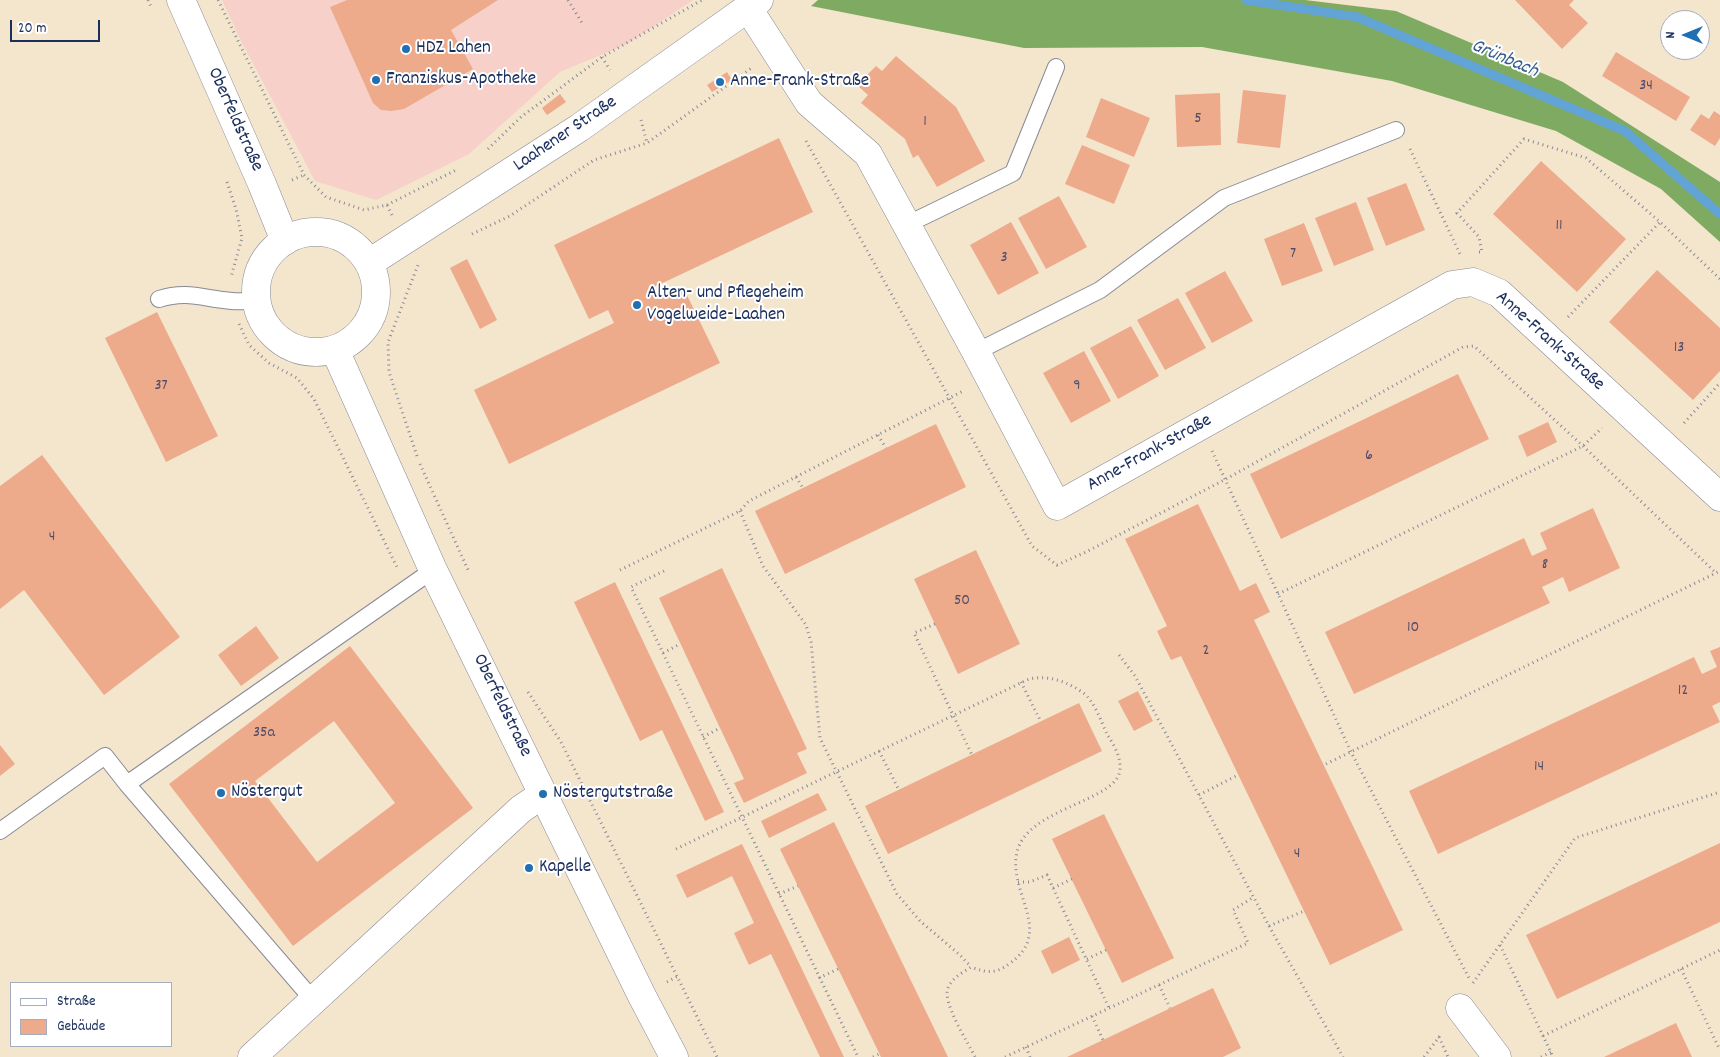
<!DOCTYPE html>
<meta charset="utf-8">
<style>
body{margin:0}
#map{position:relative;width:1720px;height:1057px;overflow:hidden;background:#f4e5cd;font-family:Dekko,sans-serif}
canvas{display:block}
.legend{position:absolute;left:10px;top:982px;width:162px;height:65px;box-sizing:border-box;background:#fff;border:1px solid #a4acbf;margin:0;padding:6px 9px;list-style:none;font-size:15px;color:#1b2f5e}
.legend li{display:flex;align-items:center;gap:10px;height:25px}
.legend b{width:25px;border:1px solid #a4acbf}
.north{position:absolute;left:1660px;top:10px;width:50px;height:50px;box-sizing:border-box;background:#fff;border:1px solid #a4acbf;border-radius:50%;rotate:270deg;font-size:14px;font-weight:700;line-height:20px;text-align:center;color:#1b2f5e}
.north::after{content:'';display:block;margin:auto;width:18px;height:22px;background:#1f6fb2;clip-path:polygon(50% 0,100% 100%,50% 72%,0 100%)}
.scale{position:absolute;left:10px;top:20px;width:90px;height:22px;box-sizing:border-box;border:2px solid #1b2f5e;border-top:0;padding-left:6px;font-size:15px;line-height:18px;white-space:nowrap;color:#1b2f5e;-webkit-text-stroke:4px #fff;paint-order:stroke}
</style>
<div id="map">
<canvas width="1720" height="1057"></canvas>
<ul class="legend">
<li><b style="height:6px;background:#fff"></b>Straße</li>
<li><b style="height:14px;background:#edab8c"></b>Gebäude</li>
</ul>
<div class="north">N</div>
<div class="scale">20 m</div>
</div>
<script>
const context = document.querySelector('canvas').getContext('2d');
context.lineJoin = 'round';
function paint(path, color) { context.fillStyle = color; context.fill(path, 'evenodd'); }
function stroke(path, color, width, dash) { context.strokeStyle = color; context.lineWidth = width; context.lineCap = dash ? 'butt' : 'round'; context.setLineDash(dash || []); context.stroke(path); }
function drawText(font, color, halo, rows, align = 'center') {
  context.font = font + ' Dekko,sans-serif'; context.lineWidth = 4; context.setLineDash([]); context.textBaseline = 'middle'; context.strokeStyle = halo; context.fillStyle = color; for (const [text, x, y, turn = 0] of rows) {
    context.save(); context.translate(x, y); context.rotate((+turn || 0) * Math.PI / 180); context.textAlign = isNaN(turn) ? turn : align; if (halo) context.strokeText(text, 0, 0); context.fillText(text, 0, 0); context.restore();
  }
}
paint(new Path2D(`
 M222,0H693L627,44L560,72L469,154L376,200L315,181L239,37Z`), '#f7d0c9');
paint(new Path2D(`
 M818,0H1305L1396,11L1563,82L1720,182V242L1661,189L1556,131L1392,81L1202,47L1024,48L811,6Z`), '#7eaa62');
stroke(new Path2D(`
 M1246,0L1357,17L1625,131L1720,214`), '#62a4d6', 9);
paint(new Path2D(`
 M347,0H498L451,30L473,69L404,109L391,111L381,110L373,103L330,7Z
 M1515,0H1574L1569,5L1588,23L1562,49Z
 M1616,52L1690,97L1676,121L1602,76Z
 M896,56L956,107L985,161L937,187L918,155L913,158L905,139L861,103L868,95L857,85L876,66L882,71Z
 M727,72L732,80L712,92L707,85Z
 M1243,90L1286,95L1280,148L1237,143Z
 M1220,93L1221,145L1177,147L1175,95Z
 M560,94L566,102L547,115L542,108Z
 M1101,98L1150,118L1134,157L1086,137Z
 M1714,111L1720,115V138L1715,146L1690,130L1701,114L1709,119Z
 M779,138L813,212L652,288L657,299L683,287L720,363L509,464L474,390L614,323L608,310L589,319L554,245Z
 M1082,145L1130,165L1114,204L1065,184Z
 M1541,161L1626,239L1577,292L1493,214Z
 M1406,183L1425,230L1386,246L1367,198Z
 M1059,196L1087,247L1046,269L1018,218Z
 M1356,202L1374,250L1334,266L1315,218Z
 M1011,222L1039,273L998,295L970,245Z
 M1304,223L1323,271L1282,286L1264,239Z
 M467,259L497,320L480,329L450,268Z
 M1657,270L1720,328V371L1693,400L1609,322Z
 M1225,271L1253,321L1212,343L1185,293Z
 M1178,298L1206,348L1165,370L1137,320Z
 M157,312L218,436L166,462L105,338Z
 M1131,326L1159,376L1118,399L1090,348Z
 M1084,351L1111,401L1071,423L1043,373Z
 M1458,374L1489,439L1281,539L1250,474Z
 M1548,422L1557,442L1527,457L1518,436Z
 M936,424L966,487L785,574L755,511Z
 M42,455L180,637L104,695L24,590L0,609V486Z
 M1198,504L1240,591L1256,583L1270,612L1254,620L1403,930L1330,965L1181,656L1171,660L1164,646L1157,631L1167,626L1125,539Z
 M1593,508L1620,568L1569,592L1563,577L1542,587L1550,603L1354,694L1325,632L1524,538L1532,556L1547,549L1540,533Z
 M976,550L1020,644L958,674L914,579Z
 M722,568L807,749L797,753L807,773L744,803L734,783L744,779L659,598Z
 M615,582L724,812L705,821L662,730L640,741L574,602Z
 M256,626L279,658L241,686L218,655Z
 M350,646L473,808L293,946L169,784ZM334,721L395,803L317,862L255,781Z
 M1720,647V702L1712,706L1720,722L1438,854L1409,791L1694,657L1702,674L1717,667L1710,651Z
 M1138,691L1153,721L1134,731L1118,701Z
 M1079,703L1102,751L888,854L865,806Z
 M0,745L15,764L0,776Z
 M818,793L827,810L769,838L761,821Z
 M1104,814L1174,958L1122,983L1052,839Z
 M834,822L948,1057H881L780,849Z
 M1720,843V922L1557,999L1526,935Z
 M742,844L844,1057H820L771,954L749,965L734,933L754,923L732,876L687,898L676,875Z
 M1069,937L1080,960L1052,974L1041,951Z
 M1213,988L1241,1048L1223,1057H1067Z
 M1676,1023L1692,1057H1604Z`), '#edab8c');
const lane = new Path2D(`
 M906,225L1013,173L1056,67
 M159,299C188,290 204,299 232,301C240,302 248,301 256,300
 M976,352L1100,290L1224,198L1396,130
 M127,784L314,1001
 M0,831L105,756L127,784L433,570`);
const street = new Path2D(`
 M748,8L809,103L868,154L976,352L1057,506L1452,285L1473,282L1499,293L1720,497
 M1460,1008L1497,1057
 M252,1057L521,809L543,794`);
const secondary = new Path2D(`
 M181,0L262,184L285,241
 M256 292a60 60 0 1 1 120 0a60 60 0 1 1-120 0Z
 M369,263L579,128L759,0
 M335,350L433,570L642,996L674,1057`);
stroke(lane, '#888a96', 18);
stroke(street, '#888a96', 29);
stroke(secondary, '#888a96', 29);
stroke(new Path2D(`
 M148,0L152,9
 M218,0L304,175L326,197L364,210L387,205L392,215
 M568,0L582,23
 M602,57L610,70
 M641,120L647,143
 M806,141L1032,546L1057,565L1086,552L1226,479L1463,347L1474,346L1583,446L1716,573
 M488,149L521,117L602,57L702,0
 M1410,149L1460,254
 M292,180L304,175
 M227,182L236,209L242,238L231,277
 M387,205L456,170
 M472,234L510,216L594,160L647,143L753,67
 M1479,252H1482L1479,237L1457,213L1524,139L1586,158L1660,222L1720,279
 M1568,317L1660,222
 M239,324L249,345L269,363L297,378L314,399L397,567
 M1684,423L1720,383
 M878,435L886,448
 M1212,451L1351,752L1470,980
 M417,456L389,372L388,342L418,265
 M420,464L469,572
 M796,477L803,488
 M740,511L763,566L806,625L811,642L820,738L897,894L920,921L960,955L971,967
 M620,570L740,511L749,501L965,390
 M664,571L631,587L858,1057
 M1278,594L1583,446L1602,428
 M935,624L914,633L972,755
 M663,653L680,644
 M1119,655L1135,676L1269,926L1343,1057
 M1021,682L1041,722
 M528,692L561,742L717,1057
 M703,737L720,728
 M879,751L899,790
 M1326,764L1720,571
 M1199,795L1238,775
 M676,849L1029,679C1048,675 1066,681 1082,692C1094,700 1101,721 1107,734C1113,744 1121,756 1120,769C1119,800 1035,807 1019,846C1002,889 1058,930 1009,964C995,974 987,973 971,967C962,973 952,978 948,988C942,1003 968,1042 975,1057
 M1018,882H1030L1047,875L1109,1008
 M1053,888L1072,879
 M779,894L798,886
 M1269,926L1304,911
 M1500,945L1553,1057
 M1087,959L1106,950
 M1681,969L1720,1050
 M819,978L838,969
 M667,982L678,976
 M1473,983L1575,838L1720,792
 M1159,985L1170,1008
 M1092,1016L1103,1040
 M1543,1036L1720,950
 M1439,1037L1448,1057
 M1026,1047L1030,1057
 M873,1057L879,1054
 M1005,1057L1248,943L1233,910L1254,897
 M1424,1057L1442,1033
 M1541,1057L1551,1052`), '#888a96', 3, [1, 4]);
stroke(lane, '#fff', 16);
stroke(street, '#fff', 28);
stroke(secondary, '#fff', 28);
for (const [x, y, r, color] of [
 [406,49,5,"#1f6fb2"],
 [376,80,5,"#1f6fb2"],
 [720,82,5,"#1f6fb2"],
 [637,305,5,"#1f6fb2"],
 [221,793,5,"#1f6fb2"],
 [543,794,5,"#1f6fb2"],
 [529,868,5,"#1f6fb2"]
]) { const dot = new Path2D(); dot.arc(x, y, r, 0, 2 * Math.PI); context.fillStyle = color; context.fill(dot); stroke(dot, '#fff', 2); }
drawText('16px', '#504e6a', null, [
 ["34",1646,87],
 ["5",1198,120],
 ["1",925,123],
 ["11",1559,227],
 ["7",1293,255],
 ["3",1004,259],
 ["13",1679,349],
 ["37",161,387],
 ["9",1077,387],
 ["6",1369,457],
 ["4",52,538],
 ["8",1545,566],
 ["50",962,602],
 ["10",1413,629],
 ["2",1206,652],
 ["12",1683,692],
 ["35a",264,734],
 ["14",1539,768],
 ["4",1297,855]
]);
drawText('19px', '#1b2f5e', '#fff', [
 ["HDZ Lahen",416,49],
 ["Franziskus-Apotheke",386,80],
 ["Anne-Frank-Straße",730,82],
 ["Alten- und Pflegeheim",647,294],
 ["Vogelweide-Laahen",647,316],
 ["Nöstergut",231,793],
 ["Nöstergutstraße",553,794],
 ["Kapelle",539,868]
], 'left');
drawText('19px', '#1b2f5e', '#fff', [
 ["Oberfeldstraße",234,120,66],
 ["Laahener Straße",566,135,-34],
 ["Anne-Frank-Straße",1549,342,42],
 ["Anne-Frank-Straße",1150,454,-29],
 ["Oberfeldstraße",501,706,64]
]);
drawText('italic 20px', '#375e8e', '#fff', [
 ["Grünbach",1504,60,23]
]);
</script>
